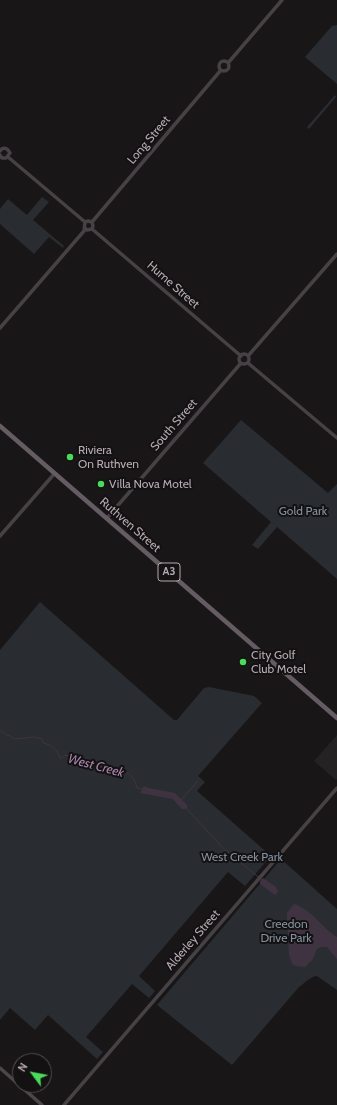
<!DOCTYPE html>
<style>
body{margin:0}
#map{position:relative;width:337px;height:1105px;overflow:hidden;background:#181617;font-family:Cabin,sans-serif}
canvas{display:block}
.north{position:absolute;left:12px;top:1053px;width:40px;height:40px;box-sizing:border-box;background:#131112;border:1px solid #544e53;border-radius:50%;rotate:302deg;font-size:11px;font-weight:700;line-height:16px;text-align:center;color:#b6aab4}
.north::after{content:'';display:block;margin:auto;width:14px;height:18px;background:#4bdb5a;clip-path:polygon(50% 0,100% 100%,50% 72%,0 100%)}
</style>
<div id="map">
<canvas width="337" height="1105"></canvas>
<div class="north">N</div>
</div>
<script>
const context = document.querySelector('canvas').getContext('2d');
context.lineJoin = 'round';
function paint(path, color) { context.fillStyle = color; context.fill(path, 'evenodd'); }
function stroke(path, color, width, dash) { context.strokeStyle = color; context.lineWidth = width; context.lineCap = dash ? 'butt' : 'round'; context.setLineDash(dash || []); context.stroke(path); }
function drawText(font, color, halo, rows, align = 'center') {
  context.font = font + ' Cabin,sans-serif'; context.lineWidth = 4; context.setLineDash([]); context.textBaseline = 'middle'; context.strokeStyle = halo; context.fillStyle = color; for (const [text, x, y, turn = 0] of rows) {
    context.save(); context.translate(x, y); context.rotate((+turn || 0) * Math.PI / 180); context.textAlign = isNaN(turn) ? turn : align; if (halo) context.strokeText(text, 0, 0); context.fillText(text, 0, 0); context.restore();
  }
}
paint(new Path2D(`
 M337,735V779L336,780L314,761Z`), '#252224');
paint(new Path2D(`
 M337,25V84L305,57L332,26Z
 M335,95L336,97L309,129L307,127Z
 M42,197L49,202L33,220L64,246L63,248L49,237L34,254L0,224V209L8,199L27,215Z
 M241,420L328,493L337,484V579L277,527L258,549L252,545L271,522L203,463Z
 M40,602L174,720H177L204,688L209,687L254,696L262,703L198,776L205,782L197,791L271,856L245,886L228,872L139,976L155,991L149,998L132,984L86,1037L103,1052L97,1059L48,1015L35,1030L10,1008L0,1020V650Z
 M281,859L337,909V990L317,976C311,976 305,983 299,987L232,1065L157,1005Z`), '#292d31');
paint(new Path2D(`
 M144,786L149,788L175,793L187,805V808L185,809H182L173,799L140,793Z
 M263,878L276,887L278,892L275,895L260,884V881Z
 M294,904C311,909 322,928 337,937V959L327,947H321L317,949L313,959L305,967L296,966L292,964L289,955L287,916V913Z`), '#403341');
stroke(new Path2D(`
 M0,730L8,736V735L15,739L34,737L42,739L43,743C52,745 57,749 60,758H62L65,755C80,759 94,765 108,768C116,770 122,769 129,774C135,778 135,782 137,788L143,789
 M181,800L198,781
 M186,808L224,849L262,880`), '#403341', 1);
stroke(new Path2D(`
 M219 66a5 5 0 1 1 10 0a5 5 0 1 1-10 0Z
 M228,63L282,0
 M0,151C2,148 5,147 8,150L10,153L6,158H2L0,155
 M8,157L85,222
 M92,222L221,70
 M92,229L241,356
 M0,328L84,231L85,222L88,221L92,222L93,226L92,229L87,230L85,228
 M239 359a5 5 0 1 1 10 0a5 5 0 1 1-10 0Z
 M248,356L337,254
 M248,363L337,438
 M107,518L241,363
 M0,536L55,473
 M64,1105L337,788`), '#464145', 3.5);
stroke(new Path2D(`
 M0,1068L42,1105`), '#4c464b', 3.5);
stroke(new Path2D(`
 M0,426L337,718`), '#645c62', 4.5);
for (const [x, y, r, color] of [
 [70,457,4,"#4bdb5a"],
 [101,484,4,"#4bdb5a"],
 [243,662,4,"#4bdb5a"]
]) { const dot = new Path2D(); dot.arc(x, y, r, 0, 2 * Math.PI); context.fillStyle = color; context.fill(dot); stroke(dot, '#131112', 1.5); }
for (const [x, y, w] of [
 [169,572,22]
]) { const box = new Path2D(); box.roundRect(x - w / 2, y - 9, w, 18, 3); context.fillStyle = '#131112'; context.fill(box); stroke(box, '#b6aab4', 1); }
drawText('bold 11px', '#b6aab4', null, [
 ["A3",169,572]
]);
drawText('12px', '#b6aab4', '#131112', [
 ["Long Street",149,140,-50],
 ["Hume Street",173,285,41],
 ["South Street",174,425,-49],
 ["Ruthven Street",130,525,41],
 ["Alderley Street",193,940,-49]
]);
drawText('12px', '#b6aab4', '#131112', [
 ["Riviera",78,450],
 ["On Ruthven",78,464],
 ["Villa Nova Motel",109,484],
 ["City Golf",251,655],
 ["Club Motel",251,669]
], 'left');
drawText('12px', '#83919f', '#131112', [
 ["Gold Park",303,511],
 ["West Creek Park",242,857],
 ["Creedon",286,924],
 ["Drive Park",286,938]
]);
drawText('italic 13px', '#a985ad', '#131112', [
 ["West Creek",96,766,15]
]);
</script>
